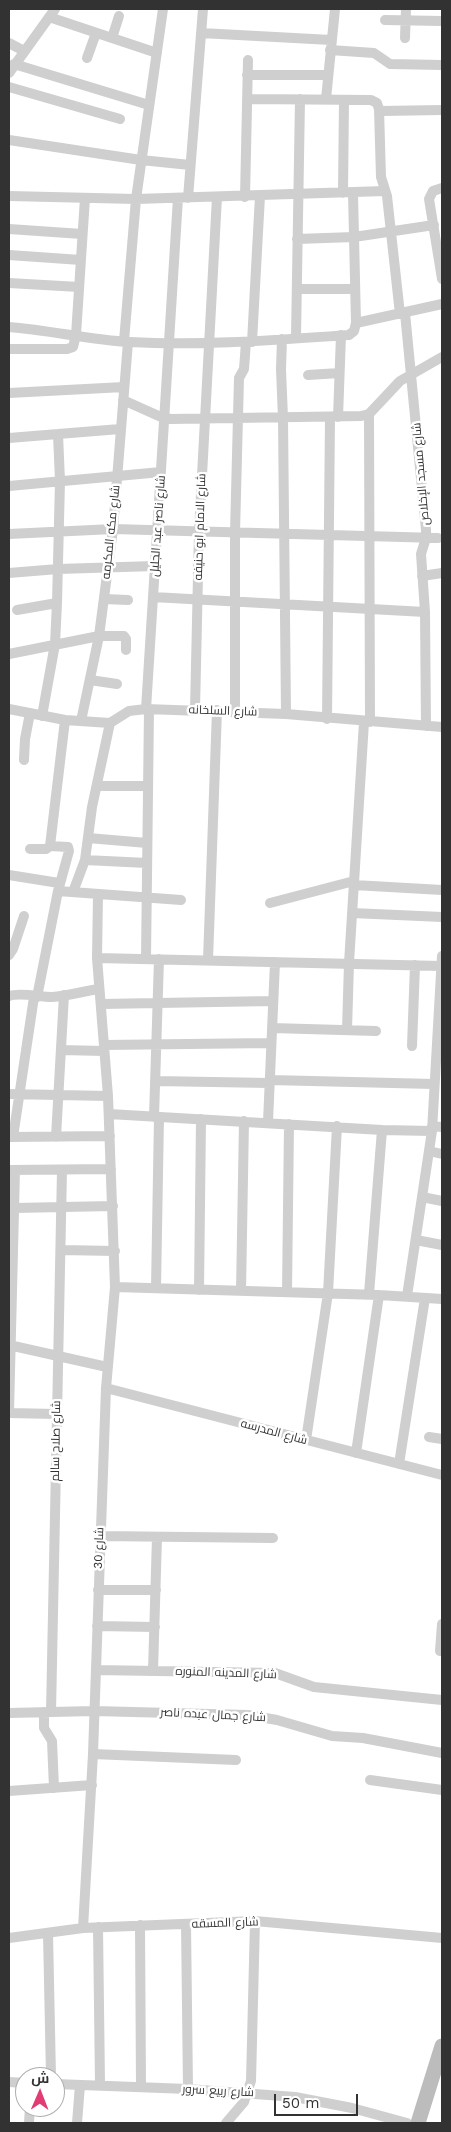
<!DOCTYPE html>
<meta charset="utf-8">
<style>
body{margin:0}
#map{position:relative;width:451px;height:2132px;overflow:hidden;background:#fff;font-family:"Work Sans",Cairo,sans-serif}
canvas{display:block}
.frame{position:absolute;inset:0;border:10px solid #323232;pointer-events:none}
.north{position:absolute;left:15px;top:2067px;width:50px;height:50px;box-sizing:border-box;background:#fff;border:1px solid #adadad;border-radius:50%;rotate:1deg;font-size:14px;font-weight:700;line-height:20px;text-align:center;color:#323232}
.north::after{content:'';display:block;margin:auto;width:18px;height:22px;background:#e13c76;clip-path:polygon(50% 0,100% 100%,50% 72%,0 100%)}
.scale{position:absolute;left:274px;top:2094px;width:84px;height:22px;box-sizing:border-box;border:2px solid #323232;border-top:0;padding-left:6px;font-size:15px;line-height:18px;white-space:nowrap;color:#323232;-webkit-text-stroke:4px #fff;paint-order:stroke}
</style>
<div id="map">
<canvas width="451" height="2132"></canvas>
<div class="frame"></div>
<div class="north">ش</div>
<div class="scale">50 m</div>
</div>
<script>
const context = document.querySelector('canvas').getContext('2d');
context.lineJoin = 'round';
function stroke(path, color, width, dash) { context.strokeStyle = color; context.lineWidth = width; context.lineCap = dash ? 'butt' : 'round'; context.setLineDash(dash || []); context.stroke(path); }
function drawText(font, color, halo, rows, align = 'center') {
  context.font = font + ' "Work Sans",Cairo,sans-serif'; context.lineWidth = 5; context.setLineDash([]); context.textBaseline = 'middle'; context.strokeStyle = halo; context.fillStyle = color; for (const [text, x, y, turn = 0] of rows) {
    context.save(); context.translate(x, y); context.rotate((+turn || 0) * Math.PI / 180); context.textAlign = isNaN(turn) ? turn : align; if (halo) context.strokeText(text, 0, 0); context.fillText(text, 0, 0); context.restore();
  }
}
stroke(new Path2D(`
 M49,17L157,53
 M385,20L442,21
 M201,33L331,40
 M112,38L119,16
 M405,38L406,9
 M9,43L24,51
 M330,50L374,53L390,64L442,65
 M87,58L96,33
 M14,64L149,105
 M9,73L55,9
 M247,75H328
 M9,87L120,119
 M247,99L371,100L377,103L379,109L381,177L387,196L400,314
 M326,99L335,9
 M379,109L381,111L442,110
 M9,140L141,160L190,165
 M442,188L433,191L429,199L442,279
 M343,193L344,100
 M9,196L136,199L385,191
 M245,197L248,60
 M188,198L203,9
 M9,229L82,234
 M297,239L354,237L434,225
 M9,255L81,260
 M9,283L79,287
 M297,289H355
 M405,313L426,530V538L421,554L425,612L426,726
 M356,323L442,304
 M9,327C49,330 90,340 130,342C203,346 276,340 349,335L354,331L356,323L353,193
 M296,337L300,99
 M282,339L281,369L283,418L286,714
 M124,341L136,199L163,9
 M252,342L260,196
 M9,349H67L73,347L76,335L85,198
 M308,375L339,373
 M9,393L124,387
 M123,400L161,417L171,419L361,416L369,414L400,381L442,357
 M369,414L370,722
 M338,417L341,335
 M9,438L120,429
 M9,486L161,472
 M9,534L113,529L438,538
 M9,573L58,569L155,566
 M422,576L442,573
 M153,597L425,612
 M104,599L128,600
 M17,610L57,603
 M9,654L99,636H124L126,639V650
 M90,680L117,684
 M9,709L65,720L110,723L129,711L146,709L286,714L442,727
 M146,709L178,198
 M195,710L199,531L217,197
 M235,711V533L239,378L244,369L246,342
 M42,716L55,644L57,603L60,481L58,434
 M327,719L330,417
 M81,721L99,636L113,529L128,342
 M24,760L25,739L30,713
 M97,786H148
 M88,838L147,843
 M30,849H46L50,846L65,720
 M85,860L147,863
 M9,875L59,883
 M354,885L442,890
 M58,891L181,900
 M73,892L85,860L92,807L110,723
 M270,903L354,881
 M352,913L442,917
 M9,955L13,949L24,916
 M97,958L441,966
 M146,959L149,709
 M208,960L217,710
 M9,996C20,992 39,997 52,997C68,996 84,991 99,989
 M37,997L58,891L69,851L68,847L50,846
 M101,1004L273,1001
 M272,1028L376,1031
 M347,1030L349,963L364,722
 M104,1045L271,1043
 M412,1046L415,965
 M61,1050L104,1051
 M270,1080L434,1084
 M155,1081L270,1083
 M9,1094L108,1096
 M109,1114L382,1130L432,1131
 M154,1117L159,959
 M268,1122L275,962
 M432,1126L442,1127
 M9,1137L110,1136
 M13,1137L34,997
 M56,1137L64,995
 M429,1151L442,1154
 M9,1170L111,1169
 M422,1197L442,1201
 M14,1208L113,1206
 M416,1240L442,1245
 M61,1250L115,1251
 M115,1287L379,1295L442,1299
 M156,1288L159,1117
 M199,1290L201,1119
 M241,1291L244,1121
 M287,1292L289,1124
 M369,1294L382,1130
 M407,1296L432,1131L442,956
 M9,1345L107,1367
 M106,1388L442,1475
 M9,1412L15,1170
 M9,1413L56,1414
 M429,1437L442,1439
 M306,1440L328,1293L337,1126
 M356,1453L379,1295
 M399,1464L425,1298
 M100,1536L273,1538
 M98,1590H156
 M97,1626L155,1627
 M440,1651L442,1624
 M96,1670L275,1673L314,1687L442,1700
 M153,1671L157,1537
 M44,1712V1728L52,1741L54,1788
 M51,1712L62,1170
 M9,1713L94,1711L248,1715L277,1720L332,1736L363,1738L442,1753
 M93,1754L236,1760
 M370,1780L442,1790
 M9,1791L92,1785
 M186,1924L188,2089
 M140,1925L141,2087
 M98,1927L100,2085
 M83,1928L93,1754L106,1388L115,1287L108,1096L97,958L98,894
 M48,1933L51,2077
 M9,1938L83,1928L255,1921L442,1938
 M9,2082L25,2083
 M55,2084L188,2089L295,2097L352,2108L407,2123
 M29,2123L30,2107
 M77,2123L80,2085
 M226,2123L244,2102L251,2081L255,1921`), '#cfcfcf', 10);
stroke(new Path2D(`
 M418,2123L442,2046`), '#bcbcbc', 15);
drawText('12px', '#323232', '#fff', [
 ["شارع مسجد الإخلاص",421,474,-95],
 ["شارع ناصر عبد الجليل",158,526,-86],
 ["شارع الامام ابو حنيفه",200,527,-88],
 ["شارع مكه المكرمه",111,532,-84],
 ["شارع السلخانه",223,711,2],
 ["شارع المدرسه",274,1432,15],
 ["شارع صلاح سالم",56,1441,-89],
 ["شارع 30",99,1548,-88],
 ["شارع المدينه المنوره",226,1673,2],
 ["شارع جمال عبده ناصر",213,1715,3],
 ["شارع المسقه",225,1923,-2],
 ["شارع ربيع سرور",218,2091,3]
]);
</script>
